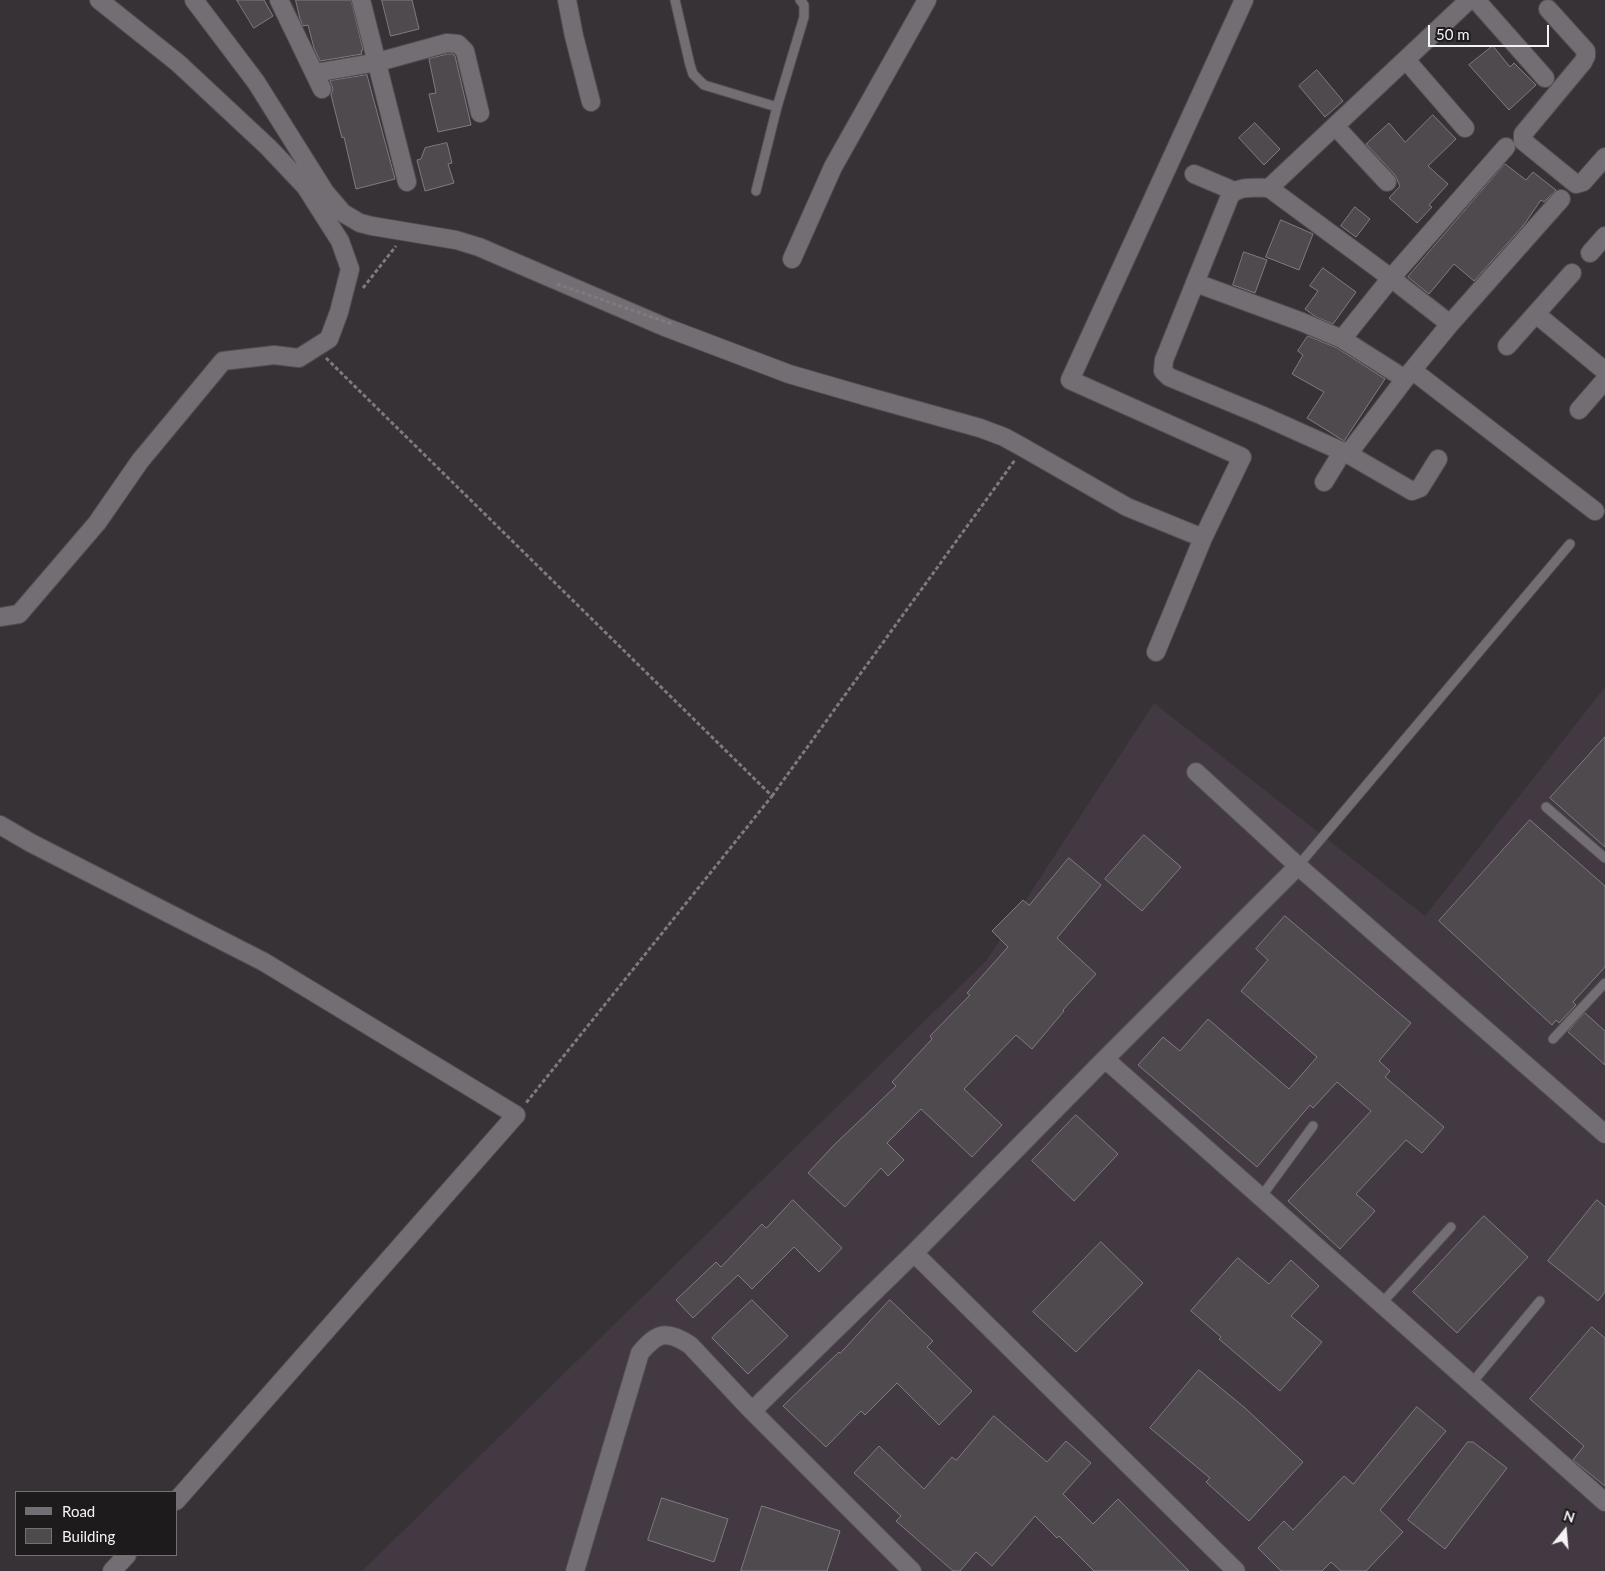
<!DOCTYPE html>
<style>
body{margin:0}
#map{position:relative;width:1605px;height:1571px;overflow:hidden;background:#373236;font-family:Lato,sans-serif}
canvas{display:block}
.legend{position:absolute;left:15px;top:1491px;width:162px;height:65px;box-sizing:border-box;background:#1d1b1c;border:1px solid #747173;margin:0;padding:6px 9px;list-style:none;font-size:15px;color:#f6f3f6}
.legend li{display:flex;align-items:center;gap:10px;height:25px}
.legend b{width:25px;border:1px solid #747173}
.north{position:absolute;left:1540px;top:1506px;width:50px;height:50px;-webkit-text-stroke:4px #1d1b1c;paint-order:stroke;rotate:17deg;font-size:14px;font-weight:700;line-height:20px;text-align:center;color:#f6f3f6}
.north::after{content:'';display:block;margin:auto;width:18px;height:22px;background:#f6f3f6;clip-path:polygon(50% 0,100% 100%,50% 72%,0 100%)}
.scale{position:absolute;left:1428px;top:25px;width:121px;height:22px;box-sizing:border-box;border:2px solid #f6f3f6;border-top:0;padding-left:6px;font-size:15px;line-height:18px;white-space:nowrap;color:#f6f3f6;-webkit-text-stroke:4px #1d1b1c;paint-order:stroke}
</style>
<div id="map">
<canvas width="1605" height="1571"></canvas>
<ul class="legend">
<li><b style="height:6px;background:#736e73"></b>Road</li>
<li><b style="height:14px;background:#4f4a4e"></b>Building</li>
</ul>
<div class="north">N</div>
<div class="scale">50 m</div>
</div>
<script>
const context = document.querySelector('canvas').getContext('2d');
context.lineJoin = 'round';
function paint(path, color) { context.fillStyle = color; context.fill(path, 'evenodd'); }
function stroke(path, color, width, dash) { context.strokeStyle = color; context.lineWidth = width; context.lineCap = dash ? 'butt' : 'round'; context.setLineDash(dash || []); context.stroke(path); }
paint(new Path2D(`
 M1605,687V1571H362L986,961L1154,703L1425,916Z`), '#433942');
const building = new Path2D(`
 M237,0H264L273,16L254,28Z
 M296,0H351L363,50L361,51L362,54L320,61L314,48L308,25L303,26L300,19Z
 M382,0H412L419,29L391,36Z
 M1493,46L1510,67L1514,63L1536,85L1509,110L1469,65Z
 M448,54H453L455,56L471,125L438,132L429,94L436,93L429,59Z
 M1317,70L1343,101L1325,117L1299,86Z
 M367,75L395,179L356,189L344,137L342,138L331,95L333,89L330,81Z
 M1433,115L1456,139L1428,166L1448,184L1429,205L1432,207L1417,223L1389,198L1400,186L1395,175L1366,144L1389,123L1405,142Z
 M1255,123L1280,149L1264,165L1239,138Z
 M447,143L452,163L448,164L454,183L425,191L417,160L421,159L425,148Z
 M1505,164L1526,180L1533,172L1556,190L1544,202L1541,200L1523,226L1474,281L1454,264L1429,294L1408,277Z
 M1355,207L1370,219L1356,237L1341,226Z
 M1281,220L1313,234L1299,270L1266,257Z
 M1244,252L1267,260L1255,293L1233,285Z
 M1323,268L1356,292L1333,324L1316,317L1305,309L1318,291L1310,286Z
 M1308,336L1337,348L1385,379L1344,441L1307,418L1324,392L1292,374L1303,355L1298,351Z
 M1605,737V847L1550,798Z
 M1530,820L1605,886V967L1573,1002L1576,1005L1559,1023L1556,1020L1552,1025L1439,921Z
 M1144,835L1181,867L1142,911L1105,879Z
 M1069,858L1101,885L1057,938L1096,974L1063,1010L1064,1011L1032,1049L1016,1035L964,1089L1002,1125L972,1157L921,1109L887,1143L904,1160L888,1176L881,1168L845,1207L808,1173L834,1145L896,1086L892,1082L932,1039L930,1036L970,995L967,993L1008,947L992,931L1023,900L1029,905Z
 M1285,916L1411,1023L1379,1061L1390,1071L1385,1077L1444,1127L1422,1153L1406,1140L1356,1194L1375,1211L1340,1249L1288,1201L1371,1111L1337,1082L1313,1108L1310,1105L1257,1167L1138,1065L1163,1037L1180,1051L1208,1019L1289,1089L1317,1057L1241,991L1268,960L1256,949Z
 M1585,1013L1605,1031V1065L1568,1032Z
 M1076,1115L1118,1154L1074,1201L1032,1161Z
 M793,1200L842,1248L819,1272L794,1247L752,1289L738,1275L693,1318L676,1300L716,1262L721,1267L762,1224L766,1228Z
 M1597,1200L1605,1207V1292L1598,1301L1548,1261Z
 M1484,1216L1528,1257L1457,1333L1413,1292Z
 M1101,1242L1143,1283L1076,1352L1033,1312Z
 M1238,1258L1269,1284L1291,1260L1319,1286L1291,1316L1322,1342L1280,1391L1219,1339L1221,1337L1191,1311Z
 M752,1300L788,1336L748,1374L712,1338Z
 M890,1300L933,1341L927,1347L972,1391L939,1425L897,1383L865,1415L861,1411L826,1447L783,1406L839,1352L840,1353Z
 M1592,1327L1605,1338V1486L1573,1460L1584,1446L1530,1399Z
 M1199,1370L1245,1408L1303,1462L1249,1521L1206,1482L1210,1478L1150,1428Z
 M1417,1407L1446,1431L1380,1510L1403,1532L1366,1571H1341L1331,1562L1322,1571H1281L1258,1548L1284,1521L1293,1530L1344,1476L1353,1484Z
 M994,1416L1047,1462L1066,1441L1091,1463L1063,1494L1093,1524L1118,1499L1189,1571H1094L1059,1536L1057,1538L1035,1516L992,1566L976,1552L960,1571H953L896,1521L901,1516L854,1473L879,1446L924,1489L952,1457L956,1460Z
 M1468,1442H1473L1507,1468L1445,1549L1408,1520Z
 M662,1498L728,1519L714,1562L648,1540Z
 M762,1506L840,1531L827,1571H741Z`);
paint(building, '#4f4a4e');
stroke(building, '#807b80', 1);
const service = new Path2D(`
 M675,0L690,65L693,74L704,85L777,107L756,191
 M777,107L804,17V5L800,0
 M1546,807L1605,858
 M1298,866L1570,544
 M1553,1039L1605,983
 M1261,1197L1313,1126
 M1381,1304L1451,1227
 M1471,1384L1540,1301`);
const minor = new Path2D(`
 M194,0L256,82L325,192L343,213L360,223L372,226L456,240L479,247L665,327L789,374L865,396
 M279,0L322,89
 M361,0L407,182
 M567,0L574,36L591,102
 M1476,0L1545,78
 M1548,9L1586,51V56L1583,62L1523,134V141L1576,184L1583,182L1605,157
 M1406,60L1465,128
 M315,73L378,62L447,43L458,44L465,51L480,113
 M1335,126L1387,182
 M1194,174L1234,191
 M1269,188L1391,278L1450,324L1405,379L1348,454L1261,415L1169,377L1163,371L1164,360L1230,196C1238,185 1256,188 1269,188Z
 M1269,188L1469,0
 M1590,253L1605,236
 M792,259L833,167L927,0
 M1196,283L1302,322L1342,339L1405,379
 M1536,314L1605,371
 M1450,324L1561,199
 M1342,339L1391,278L1506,147
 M1507,346L1572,273
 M1412,370L1595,511
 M1579,410L1605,380
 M980,428L1004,437L1024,448L1127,507L1203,538
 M1348,454L1412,491L1420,488L1438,459
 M1324,482L1343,451
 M0,617L19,614L97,523L140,461L223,361L274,355L299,358L329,339L339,312L350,269L340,241L305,186L268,147L178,63L99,0
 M1156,652L1203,538L1242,457L1070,380L1244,0
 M1196,772L1298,866L1605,1134
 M0,825L31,843L264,962L516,1115L176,1501
 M1105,1059L1605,1502
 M914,1253L1236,1571
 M752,1411L914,1253L1105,1059L1298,866
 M112,1571L127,1555
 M575,1571L640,1353C657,1333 666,1329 690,1345L752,1411L912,1571`);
stroke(service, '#524e51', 11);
stroke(minor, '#524e51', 20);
stroke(new Path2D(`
 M363,288L396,246
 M326,358L772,796L526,1103
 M772,796L1015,460`), '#7e7a7d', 3, [4, 2.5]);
stroke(service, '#736e73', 9);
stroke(minor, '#736e73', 18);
const minorBridge = new Path2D(`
 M865,396L980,428`);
stroke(minorBridge, '#524e51', 20, []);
stroke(new Path2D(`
 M557,284L672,324`), '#7e7a7d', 3, [4, 2.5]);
stroke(minorBridge, '#736e73', 18);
</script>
